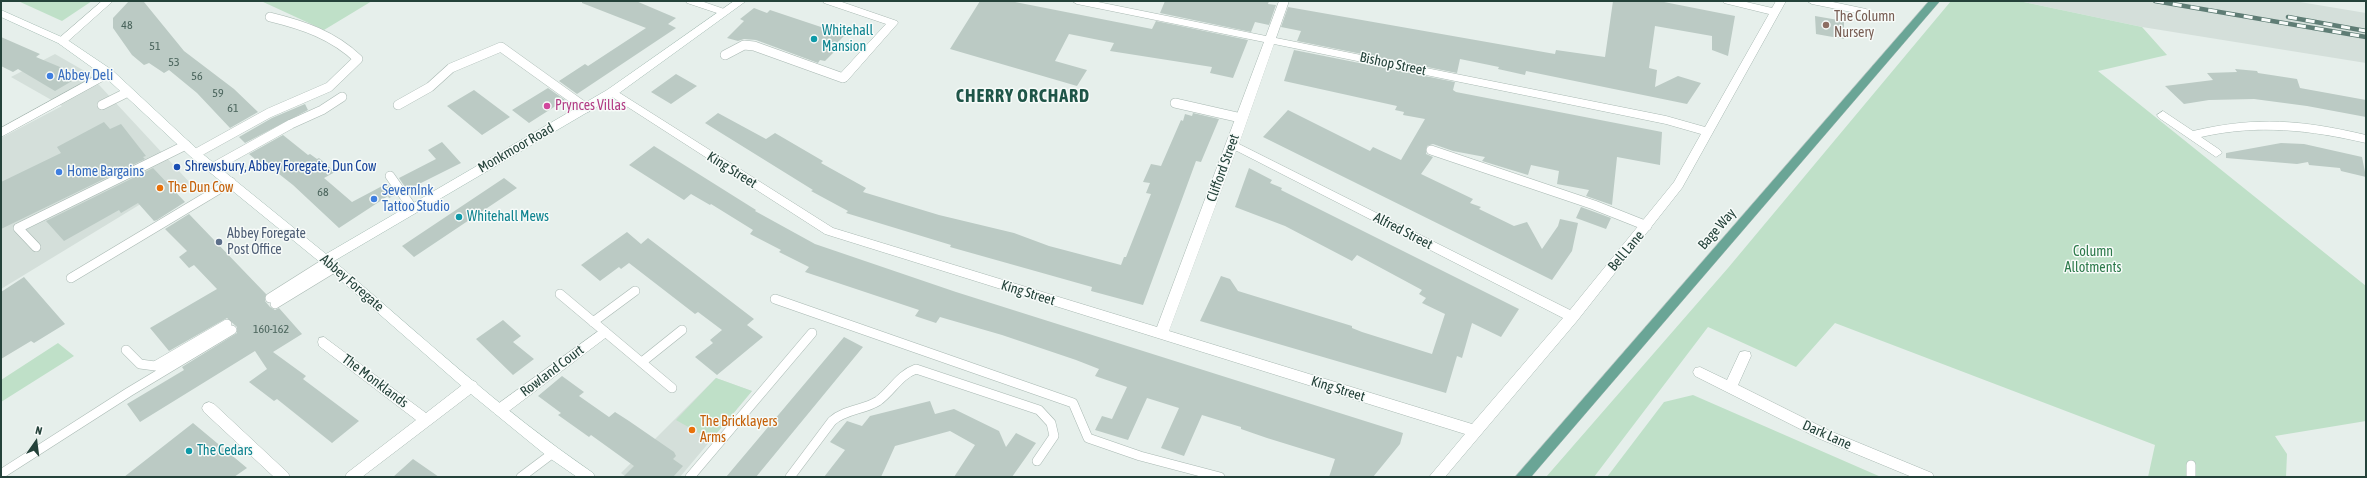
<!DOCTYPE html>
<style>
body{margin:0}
#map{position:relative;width:2367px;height:478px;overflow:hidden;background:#e6efeb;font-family:"Asap Condensed",sans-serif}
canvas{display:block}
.frame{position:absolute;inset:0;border:2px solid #24423a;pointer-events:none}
.north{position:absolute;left:16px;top:422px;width:40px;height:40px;-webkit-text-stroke:3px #f7fbf9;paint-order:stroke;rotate:14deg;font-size:11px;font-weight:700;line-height:16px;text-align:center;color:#24423a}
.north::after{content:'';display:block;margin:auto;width:14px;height:18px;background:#24423a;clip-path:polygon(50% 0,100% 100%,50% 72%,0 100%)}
</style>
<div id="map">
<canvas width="2367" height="478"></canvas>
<div class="frame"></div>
<div class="north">N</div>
</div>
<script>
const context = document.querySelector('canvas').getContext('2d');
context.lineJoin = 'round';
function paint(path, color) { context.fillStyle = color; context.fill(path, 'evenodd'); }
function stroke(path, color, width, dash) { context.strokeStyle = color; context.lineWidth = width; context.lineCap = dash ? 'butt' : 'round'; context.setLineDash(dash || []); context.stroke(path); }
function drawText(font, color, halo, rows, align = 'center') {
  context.font = font + ' "Asap Condensed",sans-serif'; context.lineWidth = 3; context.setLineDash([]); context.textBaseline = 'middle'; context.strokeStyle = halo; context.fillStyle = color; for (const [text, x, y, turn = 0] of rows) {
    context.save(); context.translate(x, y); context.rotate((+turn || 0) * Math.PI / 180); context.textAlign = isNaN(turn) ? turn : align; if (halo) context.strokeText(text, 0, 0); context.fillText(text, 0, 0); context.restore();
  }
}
paint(new Path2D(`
 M2019,1H2294L2366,13V63L2142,27Z
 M55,54L88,73L192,185L150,208L144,202L1,289V138L62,106L11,77Z
 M716,378L752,391L680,477H626L621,473Z`), '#d4dfda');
paint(new Path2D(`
 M18,1H92L62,21Z
 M261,1H372L324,30Z
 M1951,1H2019L2142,27L2167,55L2098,71L2366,286V421L2275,436L2287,454L2286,477H2148L2155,445L1835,323L1796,367L1708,327L1594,477H1546L1728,268Z
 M58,343L74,356L1,402V380Z
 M716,378L752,391L711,440L676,420Z
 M1693,395L1881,477H1607L1664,402Z`), '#bfe0c8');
paint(new Path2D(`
 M129,1L144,2L184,51L234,89L258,112L230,128L197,93L169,70L164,73L149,63L144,65L132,55L113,28V18Z
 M582,1H636L676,18L668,24L676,28L577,94L559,81L585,64L588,66L646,28L582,3Z
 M980,1H1010L1152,29L1156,21L1248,40L1233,78L1210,73L1212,67L1110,51L1114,43L1069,34L1055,61L1087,70L1077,86L950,49Z
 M1165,1H1269L1268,4L1276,5L1269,25L1255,22L1251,32L1160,13Z
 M1613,1H1659L1735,16L1728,56L1712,50V36L1655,26L1649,68L1657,70L1655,87L1678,76L1701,83L1687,104L1526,71L1525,75L1498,69L1499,67L1460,59L1457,73L1297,41L1301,31L1281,27L1288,7L1555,54L1556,50L1605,57Z
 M754,8L767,13L770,10L845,35L837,43L841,45L825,61L820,60L818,63L756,40L744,39L738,41L727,38L744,21L740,19Z
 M1815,16L1844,21V39L1816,34Z
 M1,37L40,54L36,57L60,67L77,78L55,91L18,69L13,72L1,66Z
 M1294,50L1455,82L1453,90L1456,92L1662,132L1660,165L1617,157L1612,205L1586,196L1589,190L1557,184L1559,171L1531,165L1528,175L1482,161L1485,157L1453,151L1433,144L1427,146L1426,154L1433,157L1421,174L1473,199L1470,203L1481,207L1479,209L1514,226L1527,222L1542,249L1558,226L1560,219L1578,223L1572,251L1552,280L1263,137L1288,110L1370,151L1373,147L1401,160L1425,119L1403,115L1404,112L1395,110L1397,106L1284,81Z
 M2235,69L2257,71L2258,73L2297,79L2300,88L2366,100V117L2307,106L2254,99L2209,100L2184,104L2165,86L2213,80L2207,73L2237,72Z
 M676,74L697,86L671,104L651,92Z
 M548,88L565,100L529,123L512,110Z
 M474,90L510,117L482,135L447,106Z
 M305,104L308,110L245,143L239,137L272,118Z
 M718,113L766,139L775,133L823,161L821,163L866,188L863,192L939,215L1014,233L1049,246L1121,265L1124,257H1126L1151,194L1146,193L1150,183L1143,182L1151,164L1161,166L1181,120L1183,121L1185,114L1192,116L1193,113L1219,119L1201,162L1196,161L1143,305L1091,291L1092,287L950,247L951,245L846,213L848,211L811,191L813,190L705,123Z
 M104,122L110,129L121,124L146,156L143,157L145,159L1,229V182L61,153L57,147Z
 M283,135L308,155L310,154L317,159L319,158L335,172L324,178L352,202L386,184H388L396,195L389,198L388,196L339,228L293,185L265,163L262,165L249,154Z
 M442,142L461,163L407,190L399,178L436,159L428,150Z
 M2281,143L2304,144L2362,157L2366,177L2341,171L2340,168L2309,165L2308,162L2297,164L2226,158V153Z
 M654,146L756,210L755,211L815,244L956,292L1403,433L1400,444L1373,477H1329L1335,459L1267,438L1241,429V427L1202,415L1184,456L1161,448L1179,408L1147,398L1128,440L1095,430L1102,416L1112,419L1127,387L1095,376L1099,369L1076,360L1002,335L940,317L936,323L915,316L919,310L805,272L809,267L779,252L781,250L750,234L753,230L711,204L710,205L691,194L684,200L629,165Z
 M153,168L185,202L157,220L154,221L138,203L121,213L119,210L64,241L46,221Z
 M1249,168L1272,180L1270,183L1282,188L1281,190L1519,309L1501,337L1472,323L1462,358L1457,356L1446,393L1200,321L1221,276L1230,279L1238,291L1352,326V328L1362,332L1432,354L1445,314L1422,303L1426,298L1419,294L1422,290L1357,255L1352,261L1285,226L1235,207Z
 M504,178L517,188L414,257L402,246Z
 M1581,207L1611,218L1606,229L1576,218Z
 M189,214L266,294L265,301L270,307L275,310L279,308L302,334L273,352L306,376L303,379L359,421L332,443L277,399L274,401L249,382L267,369L255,351L140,422L127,404L184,370L182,367L237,333V327L227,318L169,351L150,328L217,289L194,265L189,268L179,257L187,251L165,229Z
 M627,232L641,244L648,238L754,319L747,325L763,337L717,375L695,357L713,343L710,340L722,330L698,312L695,314L629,263L621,269L619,267L600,281L581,265Z
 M24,277L65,324L34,343L31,341L1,359V292Z
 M503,320L521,336L513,342L534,359L513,375L476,339Z
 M844,337L863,347L756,477H726Z
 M562,376L584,392L579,396L609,417L615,412L629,421L674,452L676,456L673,459L683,466L673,477H623L634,466L591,435L589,437L558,415L561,413L538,396Z
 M930,401L935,414L954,409L999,431L1006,447L1016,433L1036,443L1012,477H954L975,445L950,431L895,446L881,477H824L845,450L830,442L847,421L862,426L870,416Z
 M193,423L247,468L234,477H124Z
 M413,459L439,477H393Z`), '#bbcac4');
const lane = new Path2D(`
 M725,55L744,45L754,46L843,78
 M1175,103L1241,118
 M102,105L128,92
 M398,105L430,87L451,68L501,47L586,108
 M1431,150L1594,205L1647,226
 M195,154L269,113L329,87L358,59C333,35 303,25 270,17
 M212,168L291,124L322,110L342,97
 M390,176L413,209
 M36,247L18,228L186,145
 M71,278L231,182
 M560,294L672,388
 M270,298L327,262
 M775,299L1073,403L1088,438L1140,456L1220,477
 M275,304L334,268
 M593,322L635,291
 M126,350L140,364L155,366L227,324
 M642,362L682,330
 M2191,465V477
 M1,474L129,392L232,330
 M521,477L553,453
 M690,477L812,333
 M790,477L832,421C846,409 864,410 878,401C892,391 899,375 916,369L1039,410L1051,423L1054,436L1037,461`);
const street = new Path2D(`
 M102,1H113L66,43H58L57,41L58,39Z
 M686,1H701L727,10L728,12L723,15L687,3Z
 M823,1H839L897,21L898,23L847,81L843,82L838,78L839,75L886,24L824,3Z
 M1072,1H1093L1266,36L1279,1H1289L1276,38L1666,116L1705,127L1769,14L1724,3L1723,1H1742L1772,8L1776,1H1786L1682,188L1577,321L1445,477H1429L1465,434L825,234L606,93L611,89L615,90L833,228L1157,327L1264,42L1077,4ZM1274,44L1666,124L1701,134L1674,182L1570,310L1239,144ZM1236,151H1237L1563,318L1472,424L1169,331Z
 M1807,1H1828L1866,9L1871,12L1866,15L1812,4Z
 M108,69L113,73L112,76L1,137V128Z
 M2163,111L2193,131C2257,116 2302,120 2366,135V143C2310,130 2258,124 2201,137L2220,150L2222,153L2216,157L2159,118L2157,115Z
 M604,327L608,328L610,332L608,336L505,414L500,416L495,414L493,410L495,406Z
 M324,337L426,413L466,382L471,380L476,382L478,386L476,390L362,477H345L347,473L416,420L319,346L318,342L319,338Z
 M1745,351L1750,352L1751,356L1738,385L1830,431L1932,473L1934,477H1912L1820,439L1695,376L1693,372L1695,368L1700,367L1727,380L1740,352Z
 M209,402L214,404L288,473L290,477H274L204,412L202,408L204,404Z`);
const secondary = new Path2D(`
 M734,1H746L615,96L334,261C418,333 501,410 593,473L595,477H577L548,457L466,390L321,263L191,157L104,76L58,43L1,17V10L66,39L112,70L199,151L326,254L607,90Z`);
const primary = new Path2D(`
 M1929,1H1940L1531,477H1515Z`);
stroke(lane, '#a8b8b2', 10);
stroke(street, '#a8b8b2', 1);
stroke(secondary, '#a4bbb3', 1);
stroke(primary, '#c2cac8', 1);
stroke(lane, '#fff', 9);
paint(street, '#fff');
paint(secondary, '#fff');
paint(primary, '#6aa596');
const rail = new Path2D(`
 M2155,1L2366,37
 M2288,17L2366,31`);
stroke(rail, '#5f7d75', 4.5);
stroke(rail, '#f7fbf9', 3, [9]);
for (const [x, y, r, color] of [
 [1826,25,4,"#8d6e63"],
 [814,39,4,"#0f9aa8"],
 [50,76,4,"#3f7fe0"],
 [547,106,4,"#d1479c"],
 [177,167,4,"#1a4fb4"],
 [59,172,4,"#3f7fe0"],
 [160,188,4,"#e8710a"],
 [374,199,4,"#3f7fe0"],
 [459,217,4,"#0f9aa8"],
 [219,242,4,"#5c6f8a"],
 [692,430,4,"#e8710a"],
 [189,451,4,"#0f9aa8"]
]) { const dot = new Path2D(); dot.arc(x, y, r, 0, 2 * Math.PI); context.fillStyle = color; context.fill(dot); stroke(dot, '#f7fbf9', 1.5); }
drawText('12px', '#4a645c', null, [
 ["48",127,25],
 ["51",155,46],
 ["53",174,62],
 ["56",197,76],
 ["59",218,93],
 ["61",233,108],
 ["68",323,192],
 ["160-162",271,329]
]);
drawText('14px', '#785e54', '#f7fbf9', [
 ["The Column",1834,17],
 ["Nursery",1834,33]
], 'left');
drawText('14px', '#0d838f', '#f7fbf9', [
 ["Whitehall",822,31],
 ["Mansion",822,47],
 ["Whitehall Mews",467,217],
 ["The Cedars",197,451]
], 'left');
drawText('14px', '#24423a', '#f7fbf9', [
 ["Bishop Street",1393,64,12],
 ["Monkmoor Road",516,148,-30],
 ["Clifford Street",1223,168,-70],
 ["King Street",732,170,32],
 ["Bage Way",1717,229,-49],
 ["Alfred Street",1403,231,27],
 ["Bell Lane",1626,251,-50],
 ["Abbey Foregate",352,283,41],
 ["King Street",1028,293,17],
 ["Rowland Court",552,371,-37],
 ["The Monklands",375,381,37],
 ["King Street",1338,389,17],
 ["Dark Lane",1827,435,24]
]);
drawText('14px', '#366cbe', '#f7fbf9', [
 ["Abbey Deli",58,76],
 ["Home Bargains",67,172],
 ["SevernInk",382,191],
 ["Tattoo Studio",382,207]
], 'left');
drawText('14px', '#b23c85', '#f7fbf9', [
 ["Prynces Villas",555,106]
], 'left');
drawText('14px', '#164399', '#f7fbf9', [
 ["Shrewsbury, Abbey Foregate, Dun Cow",185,167]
], 'left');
drawText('14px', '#c56008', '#f7fbf9', [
 ["The Dun Cow",168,188],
 ["The Bricklayers",700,422],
 ["Arms",700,438]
], 'left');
drawText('14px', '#4e5e75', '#f7fbf9', [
 ["Abbey Foregate",227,234],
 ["Post Office",227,250]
], 'left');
drawText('14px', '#2d7a4b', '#f7fbf9', [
 ["Column",2093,252],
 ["Allotments",2093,268]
]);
context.letterSpacing = '1px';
drawText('bold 18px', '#1f5548', '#f7fbf9', [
 ["CHERRY ORCHARD",1023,96]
]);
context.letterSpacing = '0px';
</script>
